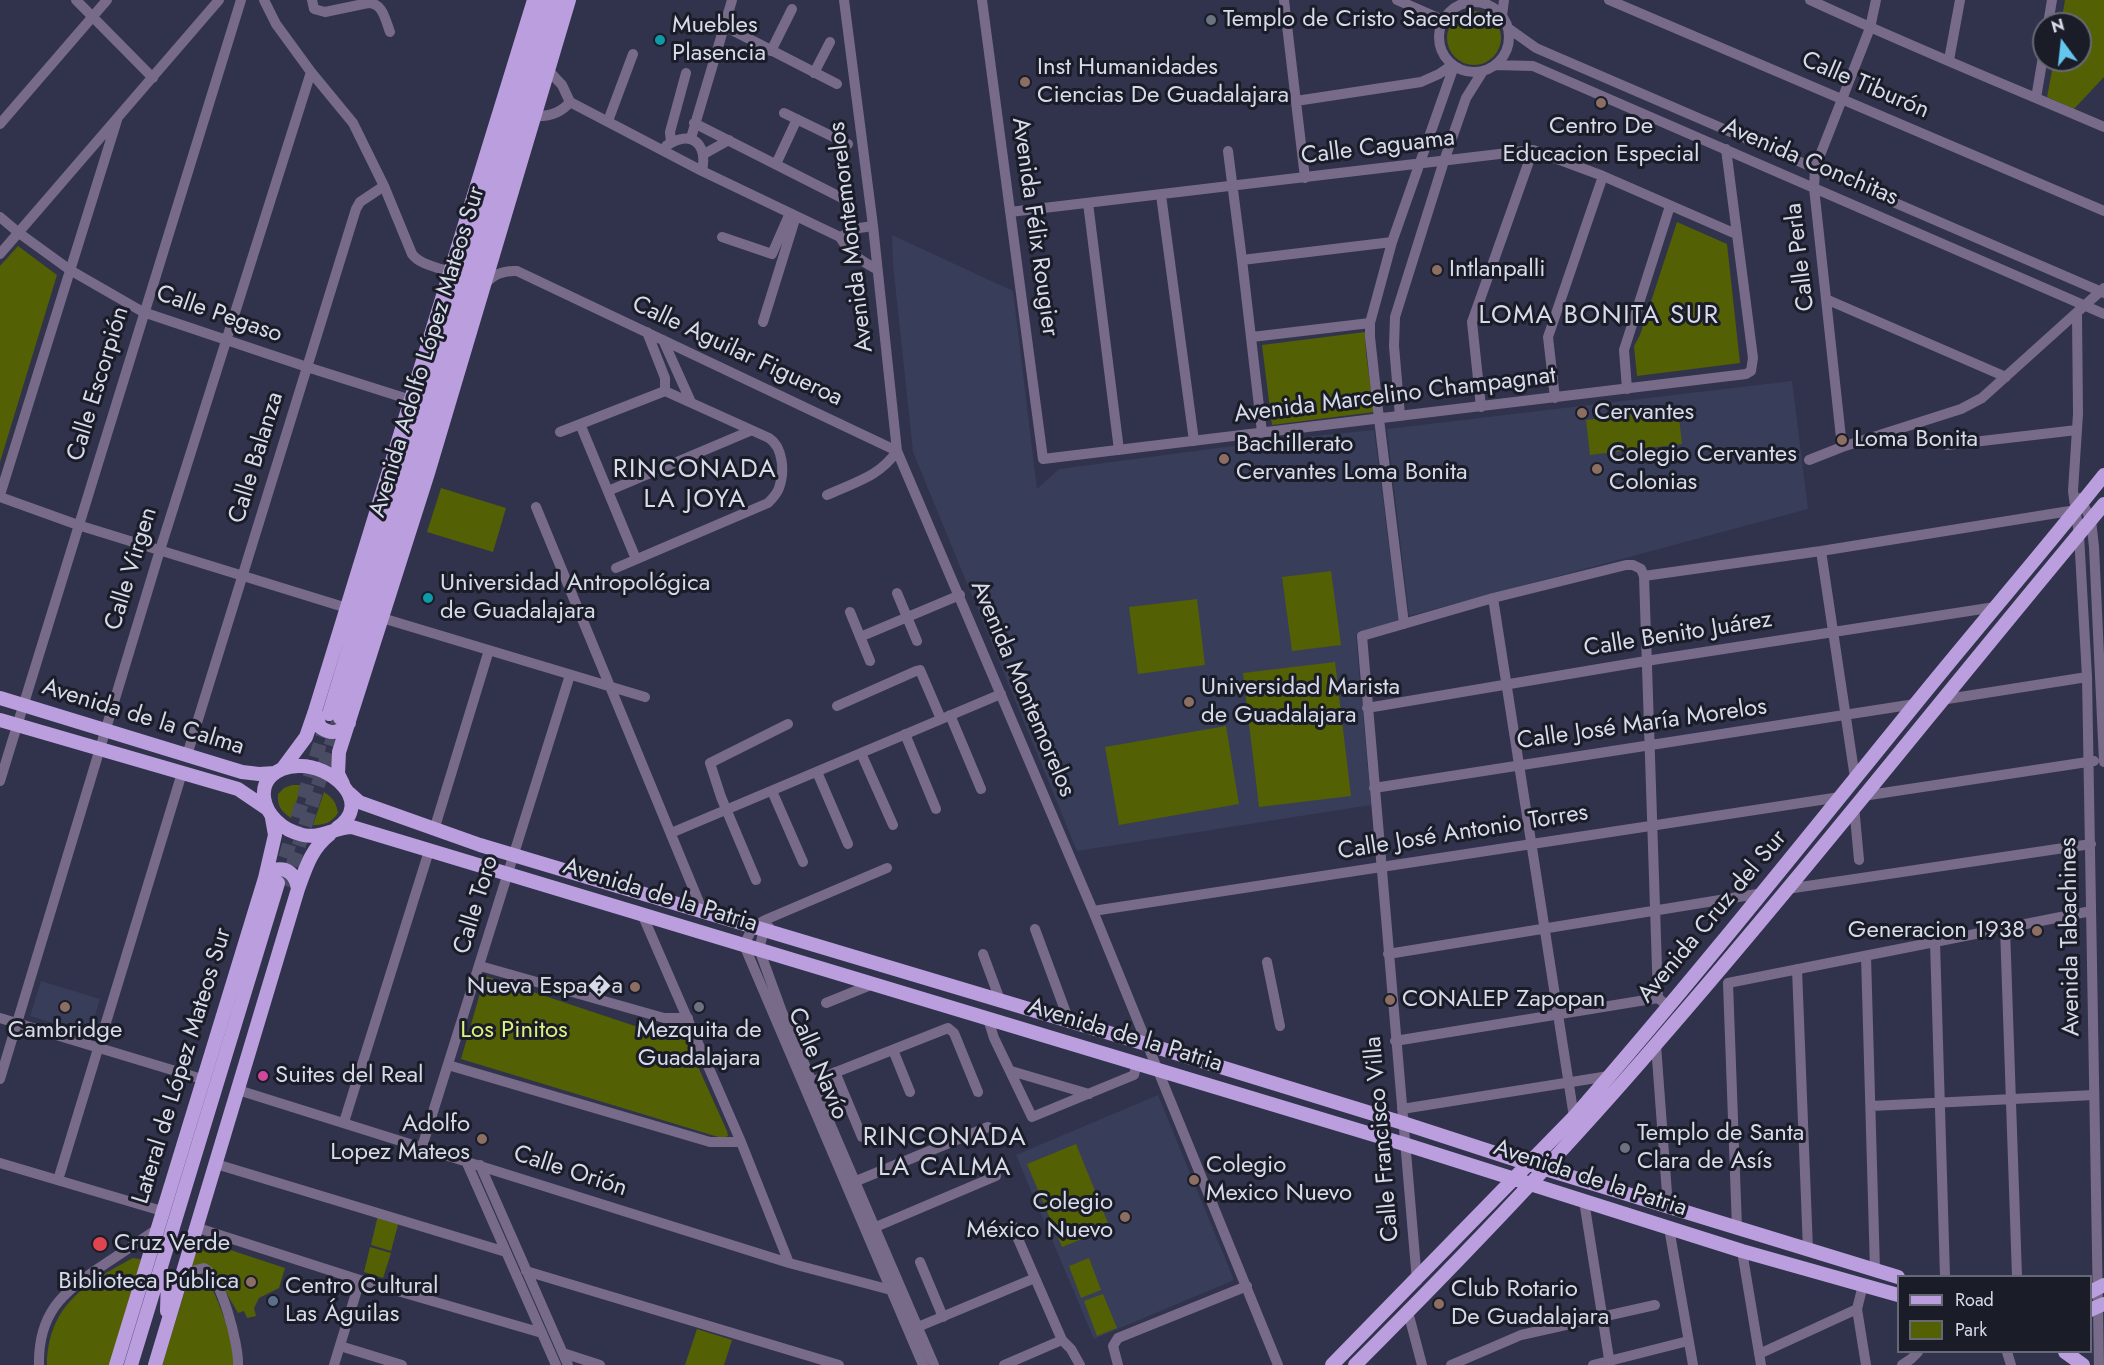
<!DOCTYPE html>
<meta charset="utf-8">
<style>
body{margin:0}
#map{position:relative;width:2104px;height:1365px;overflow:hidden;background:#30334b;font-family:Jost,sans-serif}
canvas{display:block}
.legend{position:absolute;left:1897px;top:1275px;width:195px;height:78px;box-sizing:border-box;background:#1a1c27;border:2px solid #666875;margin:0;padding:8px 10px;list-style:none;font-size:18px;color:#d7dae9}
.legend li{display:flex;align-items:center;gap:12px;height:30px}
.legend b{width:30px;border:2px solid #666875}
.north{position:absolute;left:2032px;top:12px;width:60px;height:60px;box-sizing:border-box;background:#1a1c27;border:2px solid #666875;border-radius:50%;rotate:345deg;font-size:16px;font-weight:700;line-height:24px;text-align:center;color:#d7dae9}
.north::after{content:'';display:block;margin:auto;width:21px;height:27px;background:#64c5ee;clip-path:polygon(50% 0,100% 100%,50% 72%,0 100%)}
</style>
<div id="map">
<canvas width="2104" height="1365"></canvas>
<ul class="legend">
<li><b style="height:8px;background:#ba9ede"></b>Road</li>
<li><b style="height:16px;background:#536004"></b>Park</li>
</ul>
<div class="north">N</div>
</div>
<script>
const context = document.querySelector('canvas').getContext('2d');
context.lineJoin = 'round';
function paint(path, color) { context.fillStyle = color; context.fill(path, 'evenodd'); }
function stroke(path, color, width, dash) { context.strokeStyle = color; context.lineWidth = width; context.lineCap = dash ? 'butt' : 'round'; context.setLineDash(dash || []); context.stroke(path); }
function drawText(font, color, halo, rows, align = 'center') {
  context.font = font + ' Jost,sans-serif'; context.lineWidth = 6; context.setLineDash([]); context.textBaseline = 'middle'; context.strokeStyle = halo; context.fillStyle = color; for (const [text, x, y, turn = 0] of rows) {
    context.save(); context.translate(x, y); context.rotate((+turn || 0) * Math.PI / 180); context.textAlign = isNaN(turn) ? turn : align; if (halo) context.strokeText(text, 0, 0); context.fillText(text, 0, 0); context.restore();
  }
}
paint(new Path2D(`
 M892,235L1013,291L1037,489L1059,469L1233,446L1237,447L1268,444L1273,440L1374,430L1399,624L1356,635L1371,805L1077,851L913,452L893,264Z
 M1792,381L1808,509L1409,616L1387,429Z
 M41,981L100,999L89,1034L30,1016Z
 M1158,1095L1234,1280L1094,1339L1016,1155Z`), '#383d5a');
paint(new Path2D(`
 M2065,0H2104V77L2074,109L2047,97L2054,60H2080V24H2061Z
 M1447 38a27 27 0 1 1 54 0a27 27 0 1 1-54 0Z
 M1677,222L1727,244L1740,363L1637,376L1634,346L1640,335Z
 M18,246L57,275L0,462V266Z
 M1365,332L1366,353L1374,412L1272,425L1262,345Z
 M1678,409L1682,444L1590,455L1586,420Z
 M441,488L506,508L493,552L427,532Z
 M1331,571L1341,645L1292,651L1282,577Z
 M1197,599L1205,665L1138,674L1129,607Z
 M1335,662L1351,796L1259,807L1243,673Z
 M1226,726L1239,804L1119,825L1105,747Z
 M292,785H302L291,818C281,811 277,806 278,794L284,788Z
 M324,792C333,798 336,802 338,813C331,823 325,825 313,825Z
 M485,976L641,1028L661,1032L681,1029L727,1131L728,1136L723,1138L715,1136L461,1059Z
 M1076,1144L1110,1228L1062,1247L1027,1164Z
 M378,1215L399,1221L391,1251L371,1245Z
 M200,1240L285,1268L279,1288L259,1298L254,1308L256,1316L247,1318L244,1311L238,1313L213,1270L191,1268Z
 M370,1247L391,1253L383,1278L364,1272Z
 M133,1258L140,1259L143,1262L111,1365H47C48,1305 86,1283 133,1258Z
 M1089,1258L1101,1290L1081,1298L1069,1266Z
 M199,1274L206,1276C222,1308 230,1330 235,1365H162L188,1281L193,1275Z
 M1103,1294L1117,1328L1097,1336L1084,1301Z
 M697,1329L732,1340L724,1365H685Z`), '#536004');
stroke(new Path2D(`
 M279,878L329,714
 M286,886L338,722`), '#494c63', 14, [14, 7]);
stroke(new Path2D(`
 M76,0L153,78
 M264,0L276,24L311,72L353,123L384,186L412,254C420,265 437,267 450,272
 M312,0L314,9L325,12L368,3C383,3 385,19 390,32
 M844,0L873,226L897,451L1093,911L1278,1365
 M982,0L1043,459L1746,374L1751,371L1753,358L1726,149
 M1284,0L1305,178
 M1397,0L1443,20
 M1609,0L2104,211
 M1810,0C1907,45 2006,85 2104,127
 M1439 37a35 35 0 1 1 70 0a35 35 0 1 1-70 0Z
 M1502,16L1504,0
 M2048,24L2052,0
 M724,26L837,84
 M1508,28L1536,48L2104,293
 M771,51L792,9
 M1949,60L1960,0
 M1496,65L1533,66L2104,314
 M548,70L562,85L570,102L702,171L840,237C849,253 860,260 876,269
 M814,73L830,42
 M2036,98L2044,51
 M1296,101L1421,82L1439,74L1452,65
 M784,113L848,144
 M534,116C549,117 561,113 570,102
 M608,121L633,54
 M694,123L846,200
 M0,124L107,0
 M691,138L732,0
 M671,143L670,132L686,73
 M666,146C691,129 708,143 702,171
 M1228,151L1242,260L1262,432
 M704,154L729,140
 M776,164L797,119
 M1161,195L1194,441
 M1088,203L1119,450
 M1010,212L1533,150L1603,176L1736,234
 M0,217L19,233L70,270L143,312L307,367L411,400
 M722,237L772,254L790,213
 M840,237L859,228L873,226
 M0,254L219,0
 M1242,260L1392,242
 M483,286C493,275 502,270 517,271L897,451C879,477 855,482 827,495
 M1828,300L2006,377
 M2077,314L2078,414L2073,491L2079,535L2087,677L2099,1365
 M763,322L796,216
 M647,332L665,378V391
 M1252,337L1370,323
 M663,340L690,400
 M1627,389L1624,350L1670,206
 M1555,398L1548,337L1603,176
 M1481,407L1472,322L1533,150
 M1400,416L1394,346L1395,317L1444,161L1466,98L1483,71
 M580,424L636,559
 M560,432L665,391L769,438C783,447 785,472 779,488C777,494 772,499 768,503L616,568
 M1947,445L2077,430
 M1842,447L1814,188L1815,168L1870,28L1876,0
 M1809,460L1842,447L1961,409L1982,398L2104,288
 M608,491L750,431
 M0,495L117,120
 M0,497L78,525L347,608
 M2080,498L2091,520L2094,547L2104,762
 M536,507L703,912
 M1821,551L1855,778
 M1644,576L1821,551L2076,510
 M897,593L917,641
 M1493,598L1574,1117
 M850,612L870,661
 M382,618L645,697
 M1404,624L1379,419L1370,337V323L1392,242L1454,66
 M860,637L960,595
 M1941,700L2087,677
 M837,706L916,671L920,670L941,719
 M1367,708L1646,661L1995,607
 M950,715L981,789
 M905,734L936,809
 M861,753L893,825
 M187,755L356,209L360,202L384,186
 M817,772L848,844
 M0,781L241,0
 M1374,788L1915,704
 M772,791L803,862
 M1863,796L2094,761
 M1854,806L1859,860
 M434,830L489,650
 M671,833L1001,694
 M887,868L765,920L753,927L744,945L923,1365
 M756,880L721,797L710,763L788,724
 M1787,889L2091,844
 M1093,911L1840,797
 M642,914L741,1142L789,1263
 M769,927L764,930L759,949L782,1012L934,1365
 M2005,928L2017,1276
 M1035,929L1069,1021
 M1935,942L1945,1276
 M983,954L1000,1000
 M1388,954L1763,893
 M1866,956L1875,1270
 M1267,962L1280,1026
 M480,966L664,1018H688
 M1797,969L1808,1250
 M1728,983L2091,911
 M1728,983L1737,1228
 M826,1003L873,984
 M0,1018L202,1079
 M988,1019L994,1038L1032,1117L1134,1075L1137,1063
 M1395,1041L1658,998L1663,1002
 M1656,1045L1668,1207
 M893,1050L910,1092
 M448,1065L710,1142H741
 M1011,1071L1089,1094
 M835,1072L862,1137
 M0,1079L160,550L311,72
 M806,1084L948,1028L954,1033L978,1092
 M238,1090L789,1263L891,1290
 M1871,1106L2094,1095
 M1402,1109L1609,1076
 M344,1122L429,851
 M422,1147L570,675
 M466,1161L556,1365
 M0,1163L162,1211
 M216,1164L506,1252
 M480,1165L568,1365
 M58,1180L182,773
 M849,1184L988,1127
 M1584,1201L1610,1365
 M1012,1225L1062,1340L1071,1349L1080,1365
 M198,1228L360,1280L542,1333
 M1669,1228L1693,1365
 M871,1229L996,1176
 M1742,1251L1761,1365
 M920,1262L943,1317
 M526,1271L839,1365
 M183,1273L204,1268C221,1276 239,1345 238,1365
 M1417,1281L1362,636L1493,598L1626,565H1633L1641,569L1644,576L1658,998
 M1863,1285L1857,1309L1866,1365
 M1408,1312L1422,1365
 M913,1329L1035,1278
 M340,1346L402,1365
 M2007,1352L2011,1365
 M563,1353L600,1365
 M1759,1354L1857,1309
 M39,1365C38,1314 62,1292 102,1266C120,1254 138,1242 156,1230
 M334,1365L360,1280
 M1004,1365L1062,1340
 M1118,1365L1113,1346L1118,1338L1247,1286
 M1451,1365L1521,1335L1655,1305
 M1593,1365L1688,1341
 M1902,1365L1911,1359L1918,1352`), '#786b8a', 10);
stroke(new Path2D(`
 M0,698L242,772L259,774L275,773
 M315,711L320,727C333,736 339,732 349,723
 M329,714L546,0
 M340,718L558,0
 M0,720L238,789L266,808
 M283,768L306,737L315,711L534,0
 M343,784L338,774L339,752L428,473L569,0
 M349,793L359,802L480,845L1146,1044L1403,1123L1529,1164L1898,1277
 M337,828C375,802 330,764 298,766C246,769 258,825 303,835C322,839 335,827 352,827L1404,1144L1742,1251L1898,1295
 M265,878L274,870C288,867 296,875 298,889
 M2090,1292L2104,1285
 M2090,1310L2104,1304
 M167,1311L168,1277
 M2065,1352L2083,1365
 M116,1365L265,878L275,835L272,818
 M131,1365L278,883
 M155,1365L298,889C306,867 311,849 330,834
 M1332,1365L1574,1117C1691,983 1801,845 1913,707C1976,629 2042,553 2104,475
 M1355,1365C1459,1261 1561,1155 1657,1043C1810,867 1954,683 2104,504`), '#ba9ede', 14);
for (const [x, y, r, color] of [
 [1211,20,6,"#6b7280"],
 [660,40,6,"#0f9aa8"],
 [1025,82,6,"#8d6e63"],
 [1601,103,6,"#8d6e63"],
 [1437,270,6,"#8d6e63"],
 [1582,413,6,"#8d6e63"],
 [1842,440,6,"#8d6e63"],
 [1224,459,6,"#8d6e63"],
 [1597,469,6,"#8d6e63"],
 [428,598,6,"#0f9aa8"],
 [1189,702,6,"#8d6e63"],
 [2037,931,6,"#8d6e63"],
 [635,987,6,"#8d6e63"],
 [1390,1000,6,"#8d6e63"],
 [65,1007,6,"#8d6e63"],
 [699,1007,6,"#6b7280"],
 [263,1076,6,"#d1479c"],
 [482,1139,6,"#8d6e63"],
 [1625,1148,6,"#6b7280"],
 [1194,1180,6,"#8d6e63"],
 [1125,1217,6,"#8d6e63"],
 [100,1244,8,"#e0444e"],
 [251,1282,6,"#8d6e63"],
 [273,1301,6,"#5c6f8a"],
 [1439,1304,6,"#8d6e63"]
]) { const dot = new Path2D(); dot.arc(x, y, r, 0, 2 * Math.PI); context.fillStyle = color; context.fill(dot); stroke(dot, '#1a1c27', 2); }
drawText('24px', '#d7dae9', '#1a1c27', [
 ["Templo de Cristo Sacerdote",1223,20],
 ["Muebles",672,26],
 ["Plasencia",672,54],
 ["Inst Humanidades",1037,68],
 ["Ciencias De Guadalajara",1037,96],
 ["Centro De",1601,127,"center"],
 ["Educacion Especial",1601,155,"center"],
 ["Intlanpalli",1449,270],
 ["Cervantes",1594,413],
 ["Loma Bonita",1854,440],
 ["Bachillerato",1236,445],
 ["Cervantes Loma Bonita",1236,473],
 ["Colegio Cervantes",1609,455],
 ["Colonias",1609,483],
 ["Universidad Antropológica",440,584],
 ["de Guadalajara",440,612],
 ["Universidad Marista",1201,688],
 ["de Guadalajara",1201,716],
 ["Generacion 1938",2025,931,"right"],
 ["Nueva Espa�a",623,987,"right"],
 ["CONALEP Zapopan",1402,1000],
 ["Cambridge",65,1031,"center"],
 ["Mezquita de",699,1031,"center"],
 ["Guadalajara",699,1059,"center"],
 ["Suites del Real",275,1076],
 ["Adolfo",470,1125,"right"],
 ["Lopez Mateos",470,1153,"right"],
 ["Templo de Santa",1637,1134],
 ["Clara de Asís",1637,1162],
 ["Colegio",1206,1166],
 ["Mexico Nuevo",1206,1194],
 ["Colegio",1113,1203,"right"],
 ["México Nuevo",1113,1231,"right"],
 ["Cruz Verde",114,1244],
 ["Biblioteca Pública",239,1282,"right"],
 ["Centro Cultural",285,1287],
 ["Las Águilas",285,1315],
 ["Club Rotario",1451,1290],
 ["De Guadalajara",1451,1318]
], 'left');
drawText('24px', '#d7dae9', '#1a1c27', [
 ["Calle Tiburón",1865,86,23],
 ["Calle Caguama",1378,148,-7],
 ["Avenida Conchitas",1810,163,23],
 ["Avenida Félix Rougier",1034,227,82],
 ["Avenida Montemorelos",852,237,-97],
 ["Calle Perla",1801,257,-97],
 ["Calle Pegaso",219,315,19],
 ["Avenida Adolfo López Mateos Sur",428,352,-73],
 ["Calle Aguilar Figueroa",737,352,25],
 ["Calle Escorpión",99,384,-73],
 ["Avenida Marcelino Champagnat",1395,396,-7],
 ["Calle Balanza",257,458,-73],
 ["Calle Virgen",132,569,-73],
 ["Calle Benito Juárez",1678,635,-9],
 ["Avenida Montemorelos",1022,689,67],
 ["Avenida de la Calma",143,718,17],
 ["Calle José María Morelos",1642,725,-8],
 ["Calle José Antonio Torres",1463,833,-9],
 ["Avenida de la Patria",660,896,17],
 ["Calle Toro",477,905,-73],
 ["Avenida Cruz del Sur",1713,917,-50],
 ["Avenida Tabachines",2071,937,-91],
 ["Avenida de la Patria",1125,1036,17],
 ["Calle Navío",817,1064,67],
 ["Lateral de López Mateos Sur",183,1066,-73],
 ["Calle Francisco Villa",1383,1139,-95],
 ["Calle Orión",570,1172,18],
 ["Avenida de la Patria",1590,1179,18]
]);
drawText('24px', '#dbf17f', '#1a1c27', [
 ["Los Pinitos",514,1031]
]);
context.letterSpacing = '1.5px';
drawText('26px', '#d7dae9', '#1a1c27', [
 ["LOMA BONITA SUR",1599,317],
 ["RINCONADA",695,471],
 ["LA JOYA",695,501],
 ["RINCONADA",945,1139],
 ["LA CALMA",945,1169]
]);
context.letterSpacing = '0px';
</script>
